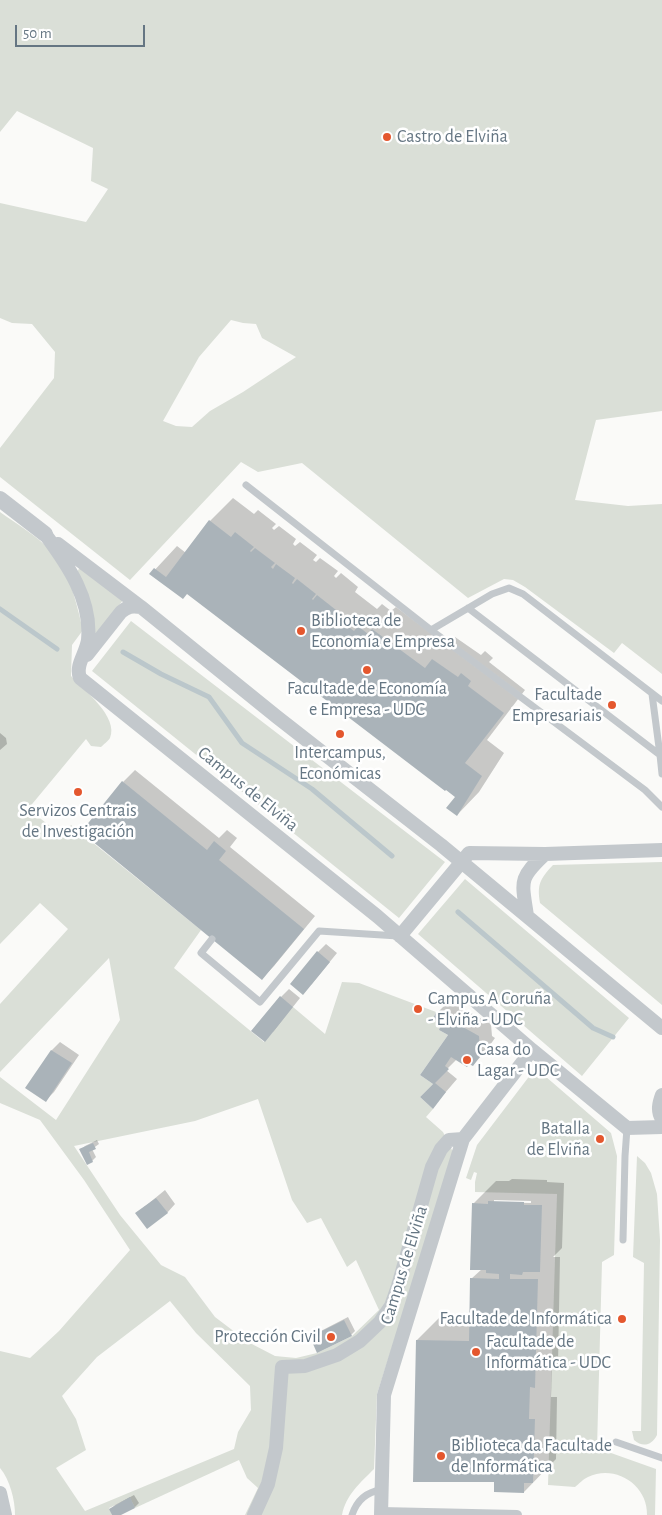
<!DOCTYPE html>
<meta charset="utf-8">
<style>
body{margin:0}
#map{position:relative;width:662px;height:1515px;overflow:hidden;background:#fafaf8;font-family:"Alegreya Sans",sans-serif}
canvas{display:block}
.scale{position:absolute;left:15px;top:25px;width:130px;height:22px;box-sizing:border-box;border:2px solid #657683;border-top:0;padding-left:6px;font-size:15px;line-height:18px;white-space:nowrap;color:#657683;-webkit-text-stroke:4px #fff;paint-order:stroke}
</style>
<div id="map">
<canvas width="662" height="1515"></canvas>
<div class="scale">50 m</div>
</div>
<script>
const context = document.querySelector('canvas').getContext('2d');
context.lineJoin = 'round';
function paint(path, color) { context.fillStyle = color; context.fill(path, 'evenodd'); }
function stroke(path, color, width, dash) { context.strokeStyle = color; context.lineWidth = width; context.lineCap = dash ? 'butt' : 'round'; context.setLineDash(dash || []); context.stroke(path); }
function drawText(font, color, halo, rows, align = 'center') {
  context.font = font + ' "Alegreya Sans",sans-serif'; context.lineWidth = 5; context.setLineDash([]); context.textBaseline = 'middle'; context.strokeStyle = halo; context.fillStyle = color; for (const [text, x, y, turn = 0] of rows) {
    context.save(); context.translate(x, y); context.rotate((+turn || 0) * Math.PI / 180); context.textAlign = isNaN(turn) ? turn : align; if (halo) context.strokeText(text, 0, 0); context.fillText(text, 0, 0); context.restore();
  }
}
paint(new Path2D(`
 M0,0H662V411L596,420L575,500L628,506L662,504V674L622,643L614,653L525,587L513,580L504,579L468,598L302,463L258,472L241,462L130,580L0,477V448L54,378L55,352L32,324L12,323L0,318V203L86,222L108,189L91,181L93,148L17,111L0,132ZM231,320L243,323L256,324L262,338L296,357L243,392L210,411L192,427L176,426L163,421L199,357Z
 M0,512C15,523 37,536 49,549C70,571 76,602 83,630L72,645L71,676C84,690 119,717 110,738C108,741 103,745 101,747L91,746L86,739L28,809L63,836L71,825L201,930L174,968L264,1042L293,1007L325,1034L342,982L359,983L436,1012L433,1019L441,1023L439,1030L448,1035L420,1075L433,1084L420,1097L433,1109L426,1117L443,1132L454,1154L377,1394L374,1469C360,1483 346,1495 342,1515H245L258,1488L247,1478L239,1460L135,1508L130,1498L109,1508L112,1515H15C15,1500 10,1480 0,1468V1351L30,1358L59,1331L130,1250L84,1180L40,1120L0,1103V1077L56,1120L120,1020L109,958L0,1072V1004L68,929L40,903L0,944ZM258,1099L292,1200L307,1223L321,1218L347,1267L356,1260L379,1310L352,1336L317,1353L296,1358L275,1356L248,1342L215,1317L185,1277L161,1265L120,1215L74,1146L195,1121ZM170,1301L196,1333L250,1386L251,1410L238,1432L234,1449L85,1511L56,1468L86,1450L76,1419L62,1396L97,1357Z
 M80,567L124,599L94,636L77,572Z
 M131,621L445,862L399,918L92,671Z
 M662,862V1005L540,903C537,884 540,879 553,865Z
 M465,879L629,1018L582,1076L418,934Z
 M534,1070H538L611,1133L617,1156L614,1255L602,1262L597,1448L656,1469L655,1515H647C648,1485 615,1464 588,1477C583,1479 579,1484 575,1487L548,1485L557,1194L475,1192V1182L477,1173L474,1172L471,1180L466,1178L477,1145Z
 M637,1156L645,1163L651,1173L657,1194L660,1240L657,1435C652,1445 643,1448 634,1440L632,1431H641L644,1263L633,1257Z`), '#dadfd7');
paint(new Path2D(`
 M233,498L254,514L258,510L276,524L272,528L274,530L279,526L296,539L293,544L295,546L300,542L317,555L313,560L316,562L320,558L338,571L334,576L336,578L341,573L358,587L355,592L377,609L382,604L391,611L396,607L447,645L455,637L481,655L485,651L493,658L489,662L525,690L487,740L504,753L479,792L457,815V797L187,593L151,574L177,546L186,553L210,521Z
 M0,733L6,738L7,744L0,750Z
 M135,770L219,838L227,830L237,838L230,847L315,916L274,966L262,978L123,782Z
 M326,944L337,953L311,985L318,952Z
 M289,989L300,998L273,1032L281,997Z
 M449,1001L491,1024L492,1036L495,1038L485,1052L473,1065L457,1059L446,1070L457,1079L433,1107L434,1084L450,1035L437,1013Z
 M60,1042L79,1055L54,1092L46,1100L27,1087L52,1050Z
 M97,1140L99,1144L92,1149L96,1157L92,1161L81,1150L85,1146Z
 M512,1179L547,1180V1182L564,1183L562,1248L553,1257H560L558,1364L552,1370L551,1397H557L556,1459L524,1492L495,1481L417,1340L440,1317L471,1318V1279L482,1269L473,1204L496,1181H509ZM494,1200L531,1201V1203L494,1202Z
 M165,1190L175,1204L167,1213H137Z
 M348,1317L355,1331L351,1335L311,1338L315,1334Z
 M134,1495L139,1503L135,1507L119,1515H113L111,1509L115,1505Z`), '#0003');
stroke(new Path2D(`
 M0,609L57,649
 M123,652L161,674L209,697L242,743L312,789L392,856
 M458,912L593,1028L613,1037`), '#bbc7cb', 5);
paint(new Path2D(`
 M209,520L231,537L235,532L254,547L250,551L251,552L255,548L275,563L271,567L273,569L276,564L295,578L292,583L293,584L297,579L316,594L312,599L313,600L317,595L336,610L333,615L354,631L358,626L368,634L372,629L425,668L432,659L458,677L461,673L471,681L468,686L504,713L465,763L482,776L457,816L446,808L455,797L446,790L445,791L187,594L183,599L149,574L154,568L166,577Z
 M122,781L207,850L214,841L226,851L219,860L304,929L262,980L81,832Z
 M317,951L330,962L303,995L290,984Z
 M280,996L293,1007L265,1042L251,1031Z
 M436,1012L479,1036L480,1049L484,1051L473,1066L469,1064L467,1067L451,1057L445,1066L449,1069L435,1083L446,1092L433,1109L420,1097L433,1084L420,1075L448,1035L439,1030L441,1023L433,1019Z
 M51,1050L72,1063L46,1102L25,1088Z
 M93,1143L96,1149L89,1152L93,1162L87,1165L79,1149Z
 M156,1198L168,1213L147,1229L135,1213Z
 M488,1201L524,1202V1205H542L540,1272H523L522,1275L510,1274V1279H538L535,1388L530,1387L529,1419H535L533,1483H524V1493L494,1492V1482H413L416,1340L469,1341L470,1278L499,1279V1274L486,1273V1270H470L472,1203L488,1204Z
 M344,1320L352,1336L317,1353L310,1337Z
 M130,1497L135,1508L121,1515H112L109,1509Z`), '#aab3b9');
stroke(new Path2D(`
 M246,485L431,630L645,790L662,807
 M468,608L660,755L662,774
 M431,630L492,594L509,588L523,594L662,701
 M652,694L660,755
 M212,939L201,953L260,1002L319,931L398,936
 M623,1240L625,1156L627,1128
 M616,1442L662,1458
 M352,1515C357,1500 366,1492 381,1490`), '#c3c8cc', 7);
stroke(new Path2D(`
 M381,1512L517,1515`), '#c3c8cc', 10);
stroke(new Path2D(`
 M45,534C68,565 92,600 88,640C86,654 75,665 80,678L377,916L532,1050L627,1128L662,1127
 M58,544L141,607L277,717L441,845L662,1028
 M87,655L121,612C128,606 132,606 141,607
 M527,916C522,881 518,879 545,854
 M400,936L469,853L545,854L662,850
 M662,1095C659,1103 657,1111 662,1119
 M0,1493L5,1515
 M254,1515L268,1484L276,1448L282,1367L305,1366L337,1355L360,1341L380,1322L391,1306L398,1286L432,1167L441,1149L449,1140L463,1139
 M381,1515L384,1395L463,1139L532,1050`), '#c3c8cc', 14);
stroke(new Path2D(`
 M0,499L45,534`), '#c3c8cc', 16);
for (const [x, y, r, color] of [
 [387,137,5,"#e4572e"],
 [301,631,5,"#e4572e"],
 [367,670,5,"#e4572e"],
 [612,705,5,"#e4572e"],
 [340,734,5,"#e4572e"],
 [78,792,5,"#e4572e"],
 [418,1009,5,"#e4572e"],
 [467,1060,5,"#e4572e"],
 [600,1139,5,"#e4572e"],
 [622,1319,5,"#e4572e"],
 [331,1337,5,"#e4572e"],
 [476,1352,5,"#e4572e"],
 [441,1456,5,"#e4572e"]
]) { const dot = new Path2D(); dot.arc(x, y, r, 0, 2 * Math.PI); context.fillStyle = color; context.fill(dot); stroke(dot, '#fff', 2); }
drawText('18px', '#657683', '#fff', [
 ["Castro de Elviña",397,137],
 ["Biblioteca de",311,621],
 ["Economía e Empresa",311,642],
 ["Facultade de Economía",367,689,"center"],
 ["e Empresa - UDC",367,710,"center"],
 ["Facultade",602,695,"right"],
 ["Empresariais",602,716,"right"],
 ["Intercampus,",340,753,"center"],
 ["Económicas",340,774,"center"],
 ["Servizos Centrais",78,811,"center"],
 ["de Investigación",78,832,"center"],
 ["Campus A Coruña",428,999],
 ["- Elviña - UDC",428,1020],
 ["Casa do",477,1050],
 ["Lagar - UDC",477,1071],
 ["Batalla",590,1129,"right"],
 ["de Elviña",590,1150,"right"],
 ["Facultade de Informática",612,1319,"right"],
 ["Protección Civil",321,1337,"right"],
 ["Facultade de",486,1342],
 ["Informática - UDC",486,1363],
 ["Biblioteca da Facultade",451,1446],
 ["de Informática",451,1467]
], 'left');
drawText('18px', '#657683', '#fff', [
 ["Campus de Elviña",248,789,39],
 ["Campus de Elviña",404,1265,-73]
]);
</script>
